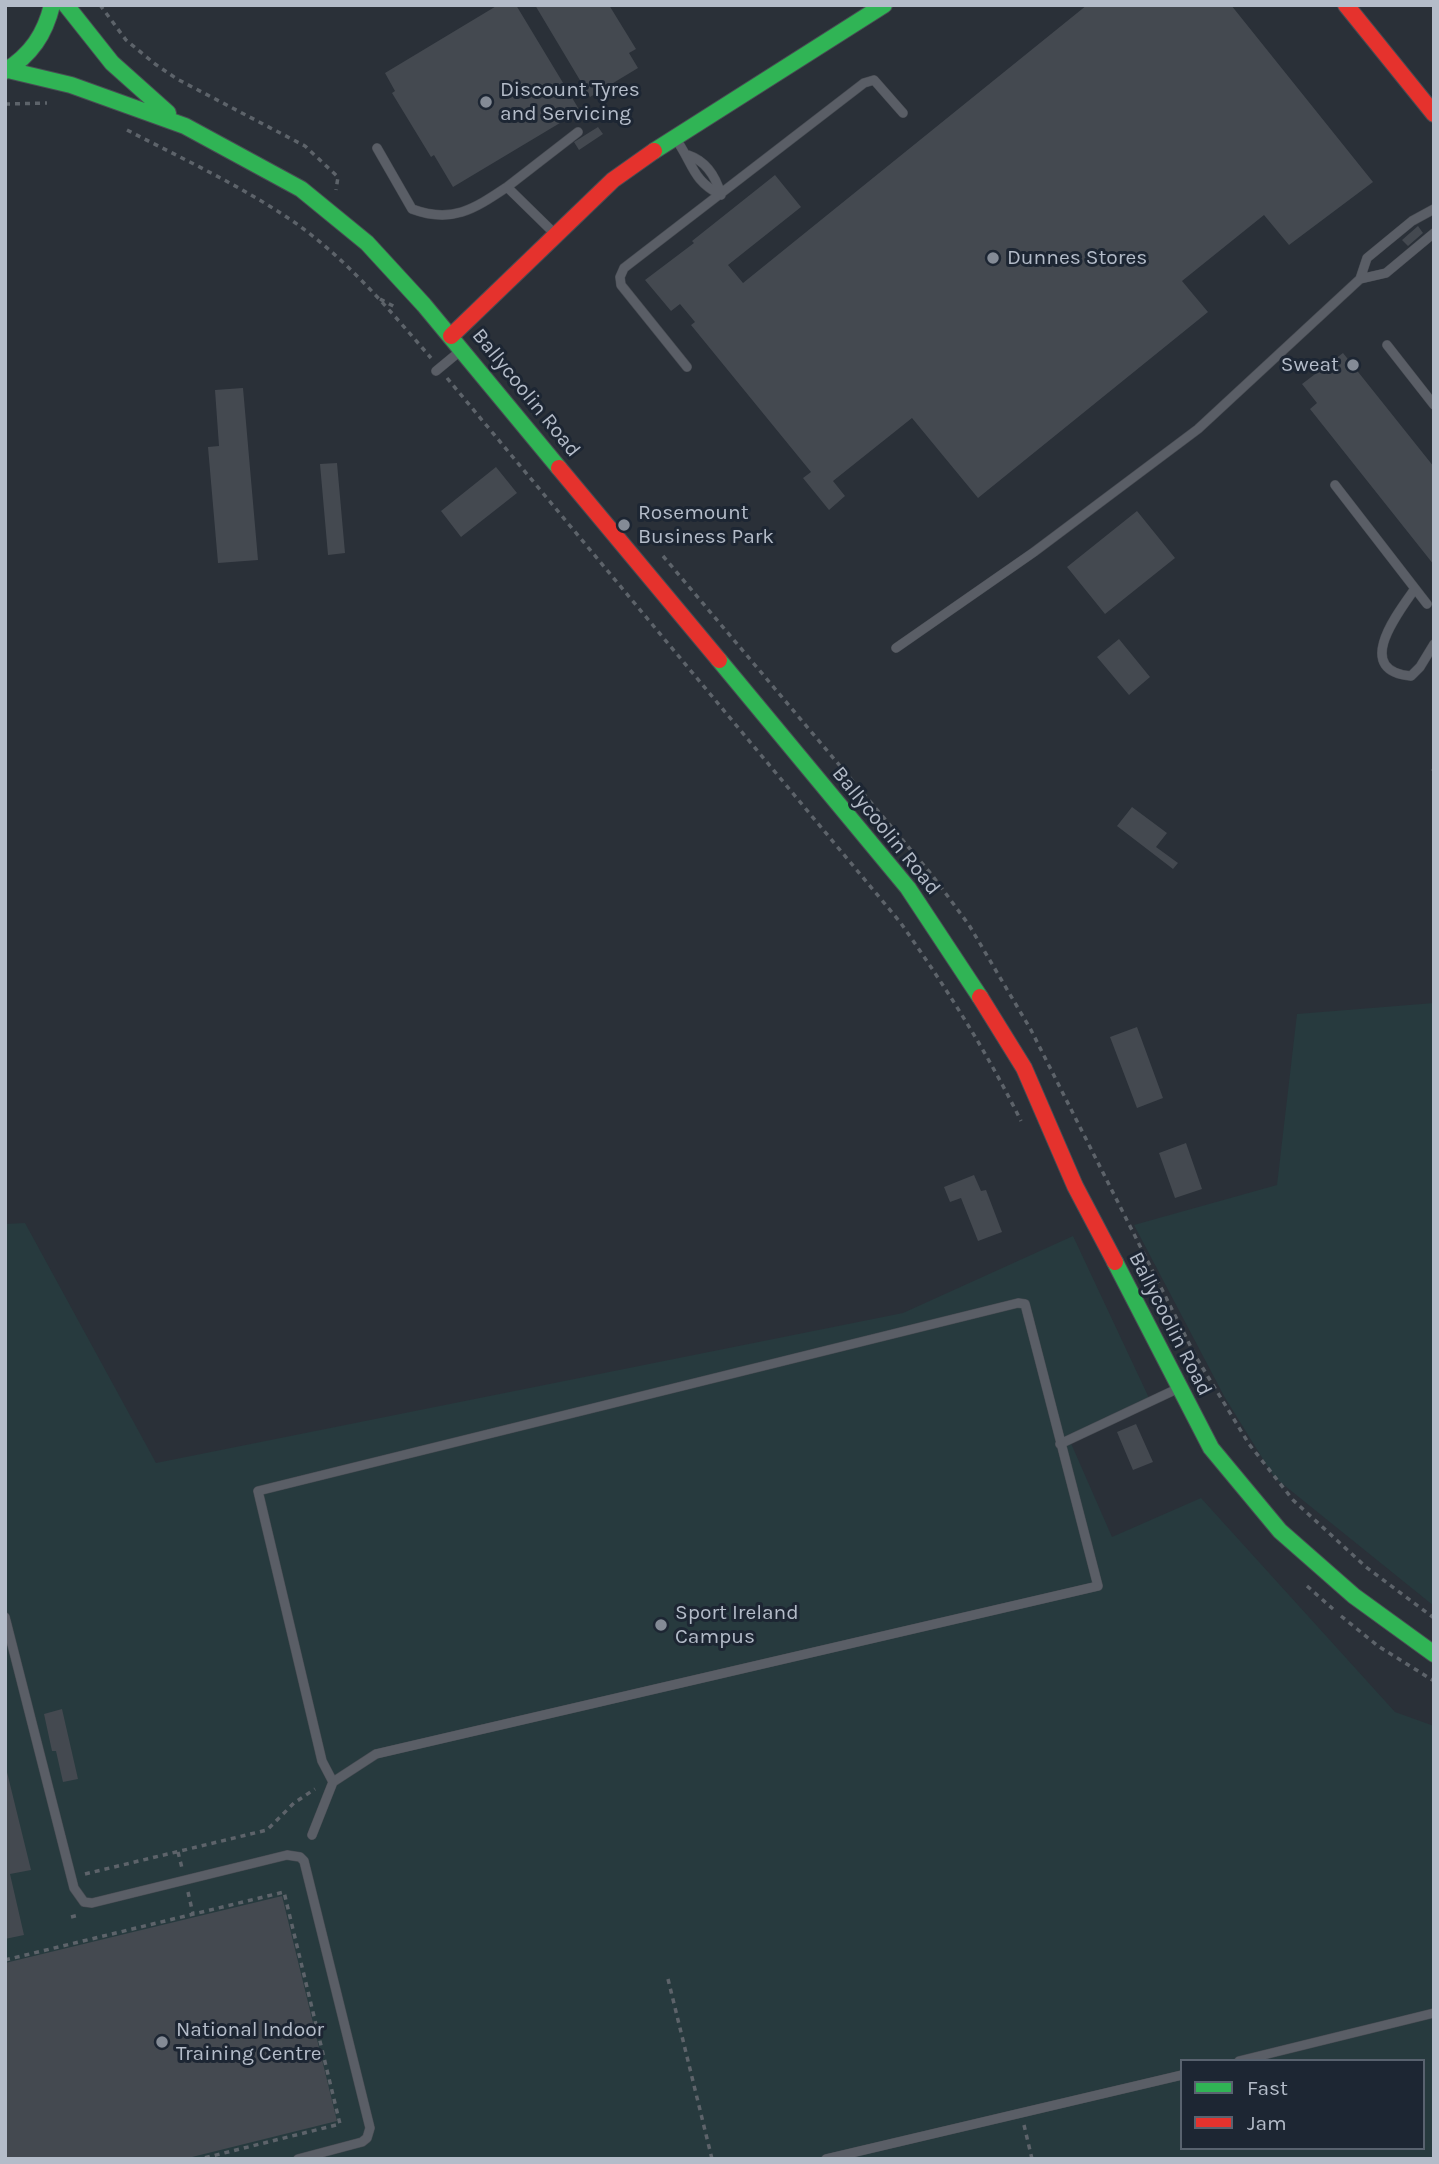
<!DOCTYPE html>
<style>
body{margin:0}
#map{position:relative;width:1439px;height:2164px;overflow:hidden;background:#2a3038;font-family:Karla,sans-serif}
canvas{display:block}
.frame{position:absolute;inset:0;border:7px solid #b4bcc9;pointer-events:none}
.legend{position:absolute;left:1180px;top:2059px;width:245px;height:91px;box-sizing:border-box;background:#1d2633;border:2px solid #59626f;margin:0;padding:9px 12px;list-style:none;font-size:21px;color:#b4bcc9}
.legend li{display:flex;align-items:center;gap:14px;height:35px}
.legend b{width:35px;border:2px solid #59626f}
</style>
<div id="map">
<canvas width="1439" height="2164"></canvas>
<div class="frame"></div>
<ul class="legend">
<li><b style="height:9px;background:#30b455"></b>Fast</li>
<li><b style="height:9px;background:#e5322d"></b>Jam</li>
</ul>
</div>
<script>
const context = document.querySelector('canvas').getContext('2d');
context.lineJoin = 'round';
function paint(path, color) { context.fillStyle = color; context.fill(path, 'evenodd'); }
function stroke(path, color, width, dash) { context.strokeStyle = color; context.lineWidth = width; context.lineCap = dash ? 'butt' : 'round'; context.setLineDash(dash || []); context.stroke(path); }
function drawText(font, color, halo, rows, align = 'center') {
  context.font = font + ' Karla,sans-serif'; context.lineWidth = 6; context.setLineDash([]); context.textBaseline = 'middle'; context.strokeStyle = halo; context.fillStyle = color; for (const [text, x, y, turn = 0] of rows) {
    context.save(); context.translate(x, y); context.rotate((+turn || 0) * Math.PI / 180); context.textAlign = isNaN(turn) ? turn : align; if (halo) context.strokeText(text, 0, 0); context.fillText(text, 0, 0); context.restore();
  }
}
paint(new Path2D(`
 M1434,1003V1606L1274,1477L1224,1396L1134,1225L1277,1185L1297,1014Z
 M25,1223L156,1463L903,1313L1073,1236L1149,1398L1070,1441L1112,1537L1201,1498L1395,1712L1434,1726V2159H5V1224ZM1182,2061H1423V2148H1182Z`), '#273a3e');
paint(new Path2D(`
 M498,5H516L580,111L453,187L434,155L431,157L392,93L395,91L385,73Z
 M535,5H609L636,49L629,53L638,68L590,97Z
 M1087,5H1231L1373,182L1289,245L1264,215L1182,281L1208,312L978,498L912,418L833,481L845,496L829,510L803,478L811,472L691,325L695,322L680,304L671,311L645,280L694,243L692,241L775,175L801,207L728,265L743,283Z
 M598,127L603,134L579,150L574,142Z
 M1418,226L1423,233L1408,246L1402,240Z
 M1343,353L1434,467V565L1310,409L1317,403L1302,384Z
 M243,388L258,560L218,563L208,447L219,446L215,390Z
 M337,463L345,553L328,555L320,464Z
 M496,467L517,493L461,537L441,511Z
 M1137,511L1175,558L1105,614L1067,567Z
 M1119,639L1150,677L1129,695L1097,657Z
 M1132,807L1167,833L1156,847L1178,863L1173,869L1117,826Z
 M1137,1027L1163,1098L1137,1108L1110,1037Z
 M1186,1143L1202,1189L1175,1198L1159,1153Z
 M974,1175L981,1191L986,1190L1002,1232L978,1241L961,1198L950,1202L944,1187Z
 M1136,1424L1153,1462L1133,1470L1117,1432Z
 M62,1709L78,1779L63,1782L56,1751H52L44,1714Z
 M5,1764L31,1870L10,1874L24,1935L5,1939Z
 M282,1896L337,2121L184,2159H5V1963Z`), '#444950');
const lane = new Path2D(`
 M675,138C693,162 691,180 721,195C716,177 706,161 688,155
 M377,148L412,209C452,224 474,209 507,187L555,234
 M507,187L578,132
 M1360,279L1367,258L1412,221L1434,209
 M1387,345L1434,405
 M687,367L621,285L620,277L624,268L864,83L874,80L903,113
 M436,371L459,352
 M1335,485L1427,604
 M1414,590C1397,614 1353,671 1411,676L1420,667L1434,644
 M896,648L1034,552L1198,429L1360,279L1386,273L1434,233
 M1060,1444L1179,1388
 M5,1617L74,1888L84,1902L92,1903L287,1855L300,1857L304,1861L370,2128L367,2138L362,2142L298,2159
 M312,1835L333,1782L376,1754L1098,1586L1025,1304L1018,1303L258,1491L322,1761L333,1782
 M1239,2061L1434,2013
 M826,2159L1182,2075`);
const fast = new Path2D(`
 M66,5L112,63L168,113
 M8,70L71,85L185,126L301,189L367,243L424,305L559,468
 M5,71C31,55 45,34 52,5
 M654,151L884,5
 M719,660L908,888L980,997
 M1115,1262L1211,1448L1280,1531L1354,1596L1434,1654`);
const jam = new Path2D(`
 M1346,5L1434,114
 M451,336L613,180L654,151
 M559,468L719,660
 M980,997L1024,1068L1075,1186L1115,1262`);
stroke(lane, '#484c53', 10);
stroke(fast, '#484c53', 18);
stroke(jam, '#484c53', 18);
stroke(new Path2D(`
 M100,5L126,40L155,64L177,79L305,146L338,177L336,190
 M5,104L47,103
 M127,130C179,157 233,182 282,214C340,251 387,307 431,358
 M380,299L395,307
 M447,378L900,922C945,986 986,1050 1021,1121
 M663,556L932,875L969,925L1031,1030L1196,1357L1249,1444L1293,1500L1366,1567L1434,1618
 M1433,771L1434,768
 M1307,1586L1333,1609
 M1341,1616L1378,1646L1434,1681
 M178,1852L182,1868
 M85,1874L267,1830L294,1803L315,1789
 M188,1892L193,1914
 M71,1917L79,1915
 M5,1960L284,1892L340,2124L200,2159
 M668,1979L712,2159
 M1024,2125L1032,2159`), '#5d636a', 3.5, [5, 5]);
stroke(lane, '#5a5e66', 9);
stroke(fast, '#30b455', 16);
stroke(jam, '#e5322d', 16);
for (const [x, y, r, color] of [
 [486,102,7,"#848b96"],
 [993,258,7,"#848b96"],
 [1353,365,7,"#848b96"],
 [624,525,7,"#848b96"],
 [661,1625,7,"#848b96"],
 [162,2042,7,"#848b96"]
]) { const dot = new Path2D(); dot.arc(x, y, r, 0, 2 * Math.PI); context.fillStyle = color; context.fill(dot); stroke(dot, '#1d2633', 2.5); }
drawText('21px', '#b4bcc9', '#1d2633', [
 ["Discount Tyres",500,90],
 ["and Servicing",500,114],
 ["Dunnes Stores",1007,258],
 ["Sweat",1339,365,"right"],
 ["Rosemount",638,513],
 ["Business Park",638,537],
 ["Sport Ireland",675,1613],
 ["Campus",675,1637],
 ["National Indoor",176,2030],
 ["Training Centre",176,2054]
], 'left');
drawText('21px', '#b4bcc9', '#1d2633', [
 ["Ballycoolin Road",526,393,51],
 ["Ballycoolin Road",886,831,51],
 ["Ballycoolin Road",1170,1324,63]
]);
</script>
